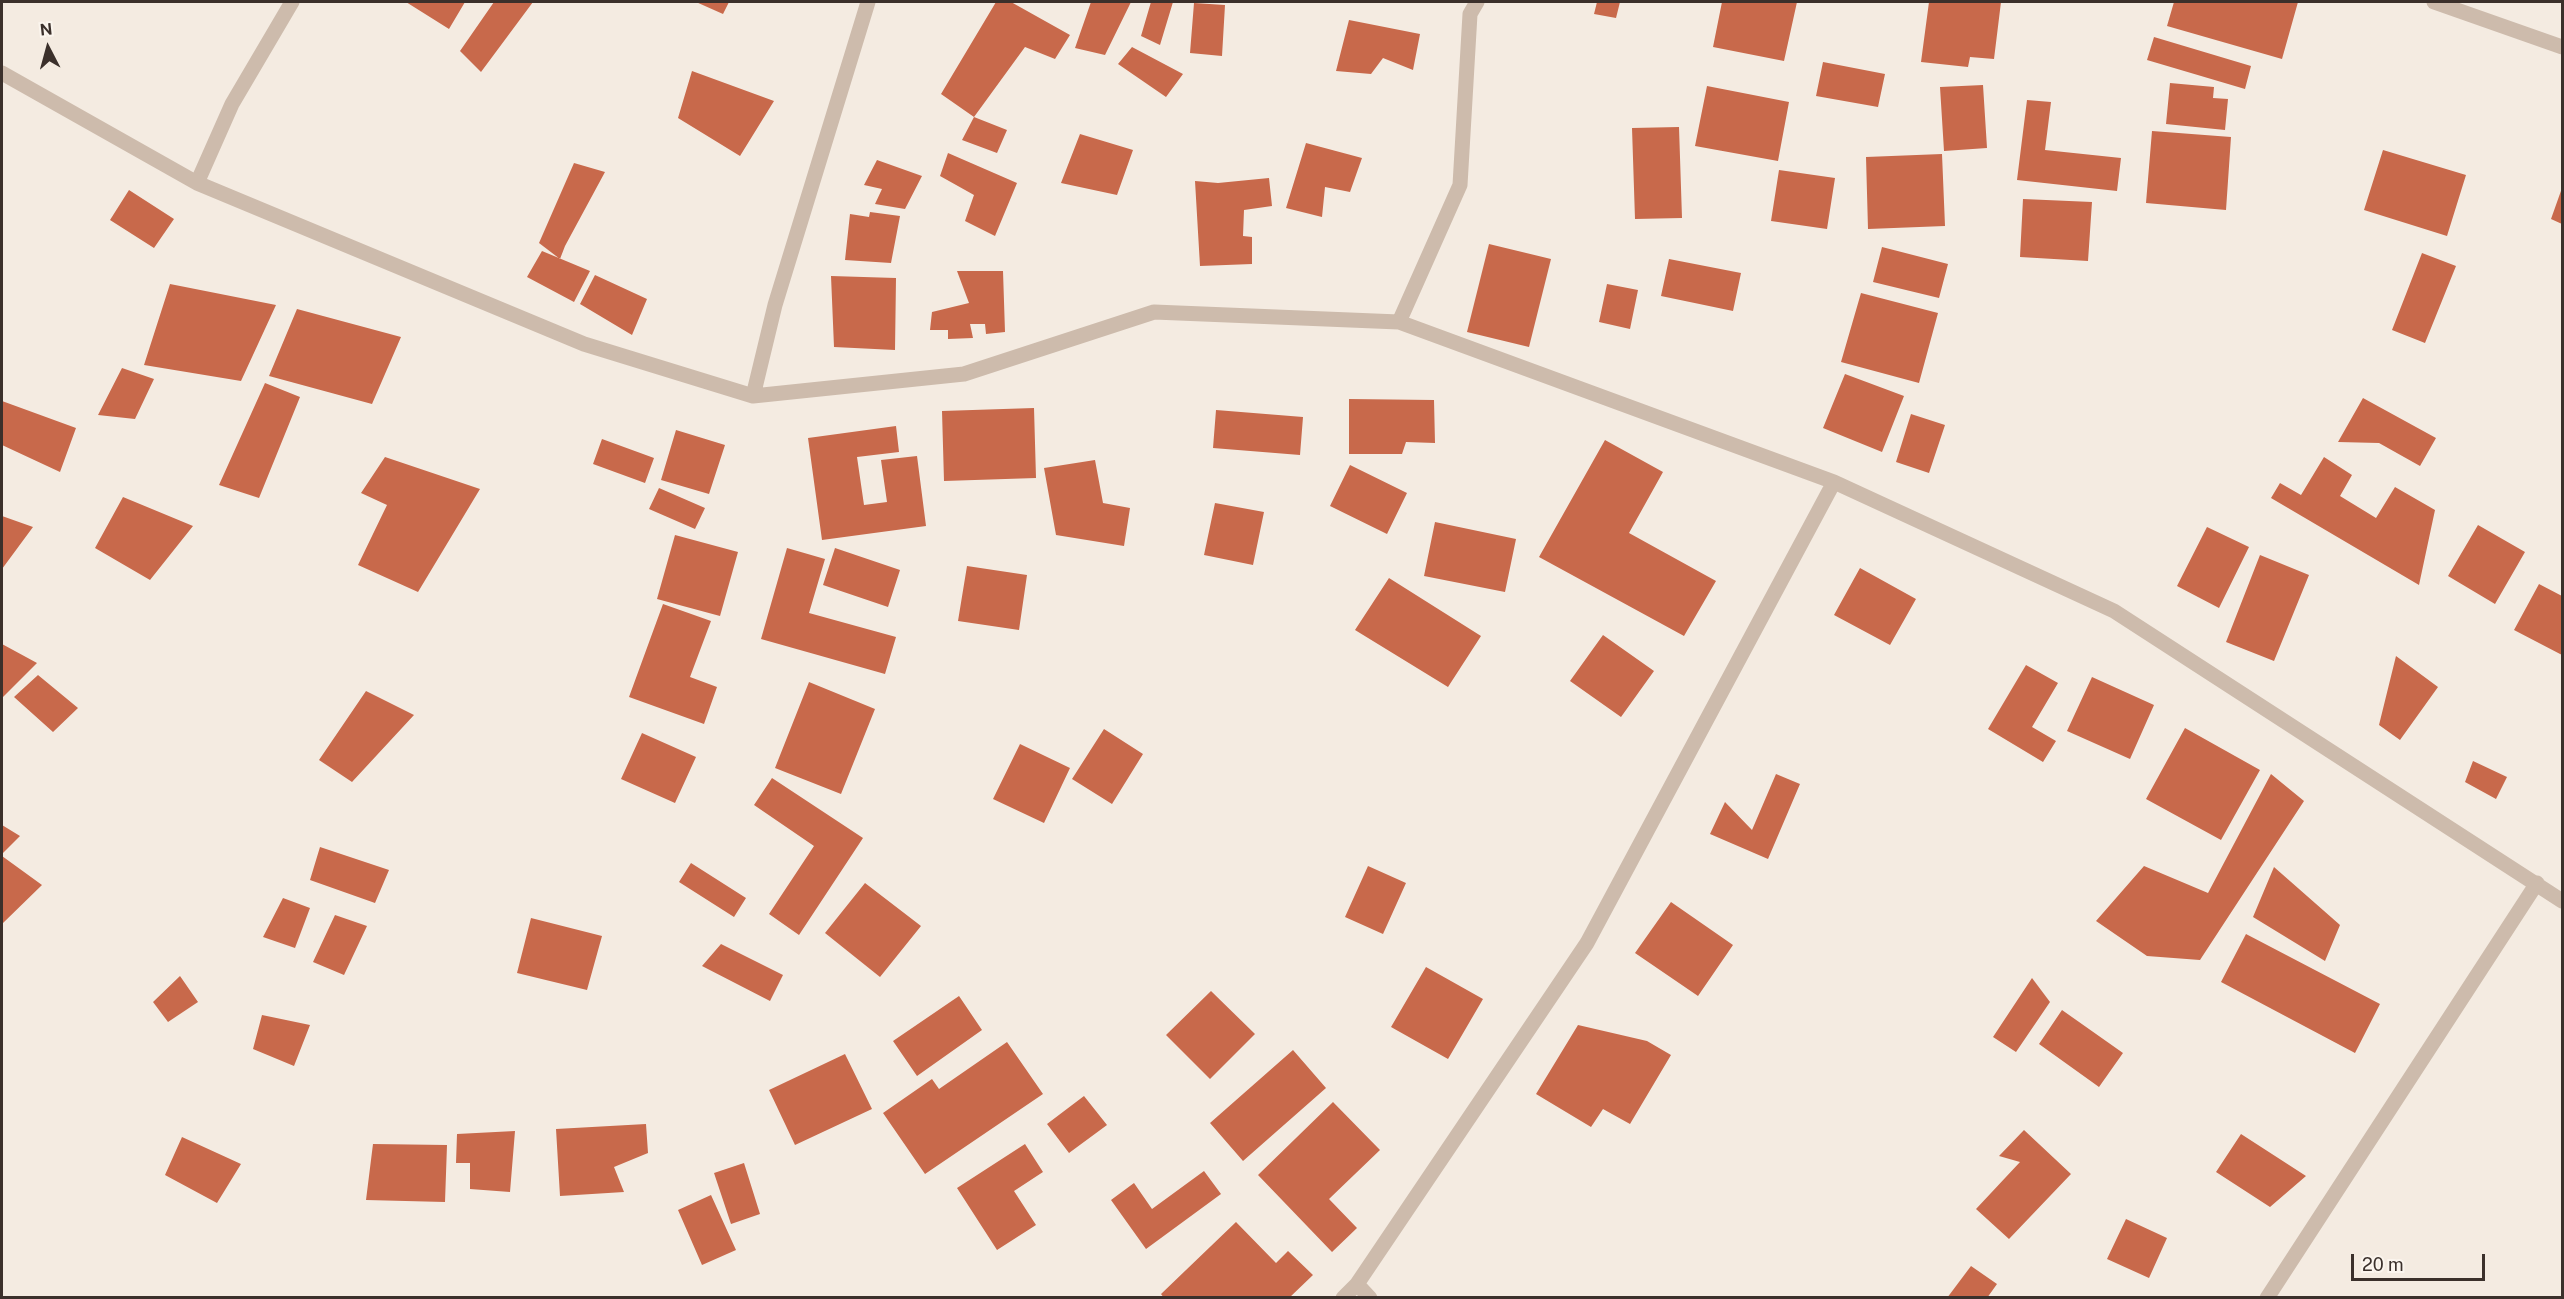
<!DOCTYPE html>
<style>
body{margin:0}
#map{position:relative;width:2564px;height:1299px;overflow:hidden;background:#f4ebe1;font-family:"Public Sans",sans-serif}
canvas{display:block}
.frame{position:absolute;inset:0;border:3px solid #3b302b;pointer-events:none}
.north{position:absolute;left:18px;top:18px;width:60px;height:60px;-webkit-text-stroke:4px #fbf5ee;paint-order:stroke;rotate:354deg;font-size:16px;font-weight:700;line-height:24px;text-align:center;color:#3b302b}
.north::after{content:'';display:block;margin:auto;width:21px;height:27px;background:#3b302b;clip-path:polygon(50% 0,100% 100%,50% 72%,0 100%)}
.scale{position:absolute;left:2351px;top:1254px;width:134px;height:27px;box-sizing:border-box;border:3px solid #3b302b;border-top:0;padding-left:8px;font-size:18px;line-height:21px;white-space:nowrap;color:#3b302b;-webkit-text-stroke:4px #fbf5ee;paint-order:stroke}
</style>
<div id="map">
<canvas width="2564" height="1299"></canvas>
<div class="frame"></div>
<div class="north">N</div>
<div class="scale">20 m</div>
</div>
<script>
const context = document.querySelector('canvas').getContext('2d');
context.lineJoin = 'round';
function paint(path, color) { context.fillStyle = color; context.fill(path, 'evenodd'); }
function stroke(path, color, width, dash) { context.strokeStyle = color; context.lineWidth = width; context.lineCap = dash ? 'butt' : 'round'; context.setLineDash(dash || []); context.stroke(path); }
paint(new Path2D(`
 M406,2H465L449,29Z
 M494,2H533L481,72L460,51Z
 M696,2H729L723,14Z
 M996,2H1011L1070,35L1055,59L1025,47L974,117L1007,130L997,153L962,140L974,117L941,94Z
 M1091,2H1131L1105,55L1075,48Z
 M1151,2H1173L1160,45L1141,36Z
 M1597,2H1620L1616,18L1594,14Z
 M1722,2H1797L1784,61L1713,47Z
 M1929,2H2001L1994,59L1970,57L1968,67L1921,62Z
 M2174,2H2298L2282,59L2167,26Z
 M1194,3L1225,5L1222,56L1190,53Z
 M1349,20L1420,34L1413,70L1383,58L1371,74L1336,71Z
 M2154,37L2251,66L2245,89L2147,60Z
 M1132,47L1183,74L1166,97L1118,64Z
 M1823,62L1885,74L1878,107L1816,96Z
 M692,71L774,101L740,156L678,118Z
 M2170,83L2214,87L2213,98L2228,99L2225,130L2166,124Z
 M1983,85L1987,148L1944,151L1940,87Z
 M1707,86L1789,102L1778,161L1695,146Z
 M2027,100L2051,102L2045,150L2121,158L2117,191L2017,180Z
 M1679,127L1682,218L1635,219L1632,128Z
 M2152,131L2231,137L2226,210L2146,203Z
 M1080,134L1133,150L1117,195L1061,183Z
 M1306,143L1362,158L1350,192L1325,187L1322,217L1286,208Z
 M2383,150L2466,175L2447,236L2364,210Z
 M948,153L1017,183L995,236L965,221L974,195L940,176Z
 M1942,154L1945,226L1868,229L1866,157Z
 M877,160L922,176L905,209L875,204L882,189L864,185Z
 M574,163L605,172L565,246L560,259L539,243Z
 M1779,170L1835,178L1827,229L1771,221Z
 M1269,178L1272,206L1244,210L1243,236L1252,237V264L1200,266L1195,181L1218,183Z
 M2562,188V224L2551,219Z
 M129,190L174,219L154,248L110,220Z
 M2023,199L2092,202L2088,261L2020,257Z
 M870,212L900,216L891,263L845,260L850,214L869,217Z
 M1489,244L1551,259L1529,347L1467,332Z
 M1882,247L1948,264L1939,298L1873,282Z
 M542,251L590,271L574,302L527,277Z
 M2422,253L2456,266L2425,343L2392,330Z
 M1669,259L1741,273L1733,311L1661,296Z
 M957,271H1003L1005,332L986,334L985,324H970L973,338L948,339V330H930L932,312L969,303Z
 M595,275L647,299L632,335L580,304Z
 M831,276L896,278L895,350L834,347Z
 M170,284L276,305L241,381L144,365Z
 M1607,284L1638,290L1630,329L1599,322Z
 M1861,293L1938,313L1919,383L1841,362Z
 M297,309L401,337L372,404L269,376Z
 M122,368L154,379L135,419L98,415Z
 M1845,374L1904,396L1882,452L1823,428Z
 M265,383L300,397L259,498L219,485Z
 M2363,398L2436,438L2420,466L2379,443L2338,442Z
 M1349,399L1434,400L1435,443L1406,442L1402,454H1349Z
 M2,401L76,428L60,472L2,445Z
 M1034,408L1036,478L944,481L942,411Z
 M1216,410L1303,417L1300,455L1213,448Z
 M1911,414L1945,425L1929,473L1896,462Z
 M896,426L899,452L857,457L864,505L887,502L881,460L917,456L926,526L822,540L808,438Z
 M676,430L725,445L709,494L661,480Z
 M602,439L654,458L645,483L593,464Z
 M1605,440L1663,472L1629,533L1716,581L1684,636L1539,557Z
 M385,457L480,489L418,592L358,565L387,505L361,493Z
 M2324,457L2352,475L2340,496L2376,518L2395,487L2435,510L2419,585L2271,498L2280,483L2301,495Z
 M1095,460L1103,503L1130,508L1124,546L1056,535L1044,468Z
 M1350,465L1407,493L1387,534L1330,506Z
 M659,488L705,508L695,529L649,509Z
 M123,497L193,526L150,580L95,548Z
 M1215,503L1264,512L1253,565L1204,555Z
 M2,516L33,527L2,569Z
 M1435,522L1516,539L1505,592L1424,576Z
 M2478,525L2525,552L2495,604L2448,576Z
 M2207,527L2249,547L2219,608L2177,586Z
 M675,535L738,552L720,616L657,599Z
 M787,548L825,559L809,613L896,637L885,674L761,639Z
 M835,548L900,570L888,607L823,585Z
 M2260,555L2309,575L2274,661L2226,642Z
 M967,566L1027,575L1019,630L958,621Z
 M1860,568L1916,599L1890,645L1834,615Z
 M1389,578L1481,636L1448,687L1355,630Z
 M2539,584L2562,596V655L2514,630Z
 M663,604L711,621L690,677L717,687L704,724L629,697Z
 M1603,635L1654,671L1621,717L1570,681Z
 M2,644L37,663L2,698Z
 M2396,656L2438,687L2400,740L2379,725Z
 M2026,665L2058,683L2032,727L2056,741L2043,762L1988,729Z
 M38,675L78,708L53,732L14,697Z
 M2092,677L2154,705L2130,759L2067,731Z
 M809,682L875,709L841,794L775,768Z
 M366,691L414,715L352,782L319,760Z
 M2185,728L2260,770L2221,840L2146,799Z
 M1104,729L1143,754L1112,804L1072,779Z
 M642,733L696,757L675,803L621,779Z
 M1020,744L1070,768L1044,823L993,799Z
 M2473,761L2507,777L2496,799L2465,782Z
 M1776,774L1800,784L1768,859L1710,834L1725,802L1752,830Z
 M2271,774L2304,801L2200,960L2147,956L2096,921L2144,866L2208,893Z
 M772,778L863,838L799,935L769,914L814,846L754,805Z
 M2,825L20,836L2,854Z
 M320,847L389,870L375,903L310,880Z
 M2,856L42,885L2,924Z
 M691,863L746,898L734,917L679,882Z
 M1368,866L1406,883L1383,934L1345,917Z
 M2274,867L2340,925L2325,961L2253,917Z
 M865,883L921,926L880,977L825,933Z
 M283,898L310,908L295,948L263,937Z
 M1671,902L1733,945L1698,996L1635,953Z
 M335,915L367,926L344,975L313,962Z
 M531,918L602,936L587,990L517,973Z
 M2246,934L2380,1004L2355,1053L2221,982Z
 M721,944L783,975L770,1001L702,966Z
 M1426,967L1483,999L1448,1059L1391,1027Z
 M180,976L198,1002L168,1022L153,1002Z
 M2032,978L2050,1002L2016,1052L1993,1037Z
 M1211,991L1255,1034L1210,1079L1166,1035Z
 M959,996L982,1030L917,1076L893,1041Z
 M2062,1010L2123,1053L2099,1087L2039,1044Z
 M262,1015L310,1025L294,1066L253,1049Z
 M1578,1025L1647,1041L1671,1055L1630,1124L1603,1109L1591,1127L1536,1094Z
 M1007,1042L1043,1094L925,1174L883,1113L932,1079L939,1089Z
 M1293,1050L1326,1088L1243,1161L1210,1123Z
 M845,1054L872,1109L795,1145L769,1090Z
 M1084,1096L1107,1125L1069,1153L1047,1124Z
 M1333,1102L1380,1150L1329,1199L1357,1228L1332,1252L1258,1175Z
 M646,1124L648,1153L614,1167L624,1192L560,1196L556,1129Z
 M2024,1130L2071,1174L2009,1239L1976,1209L2020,1162L1999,1156Z
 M515,1131L510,1192L470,1189V1163H456L457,1134Z
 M2241,1134L2306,1176L2270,1207L2216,1172Z
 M182,1137L241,1164L217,1203L165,1175Z
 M373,1144L447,1145L445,1202L366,1200Z
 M1025,1144L1043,1172L1014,1191L1036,1225L997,1250L957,1188Z
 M744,1163L760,1214L731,1224L714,1173Z
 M1204,1171L1221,1194L1146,1249L1111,1200L1134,1183L1152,1209Z
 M711,1195L736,1250L702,1265L678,1210Z
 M2126,1219L2167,1238L2149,1278L2107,1259Z
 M1236,1222L1276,1263L1288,1251L1313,1275L1289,1298H1164L1161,1294Z
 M1971,1266L1997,1284L1987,1298H1947Z`), '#c8694b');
stroke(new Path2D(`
 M2434,2L2562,47
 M2,73L197,183L584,344L753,396L964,374L1154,312L1399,322L1834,482L2114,611L2562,901
 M197,183L232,104L292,2
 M1399,322L1460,185L1470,14L1477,2
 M753,396L775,305L868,2
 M1357,1284L1370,1298
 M1343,1298L1357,1284L1587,943L1834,482
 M2267,1298L2537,883`), '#cdbbac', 15);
</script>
